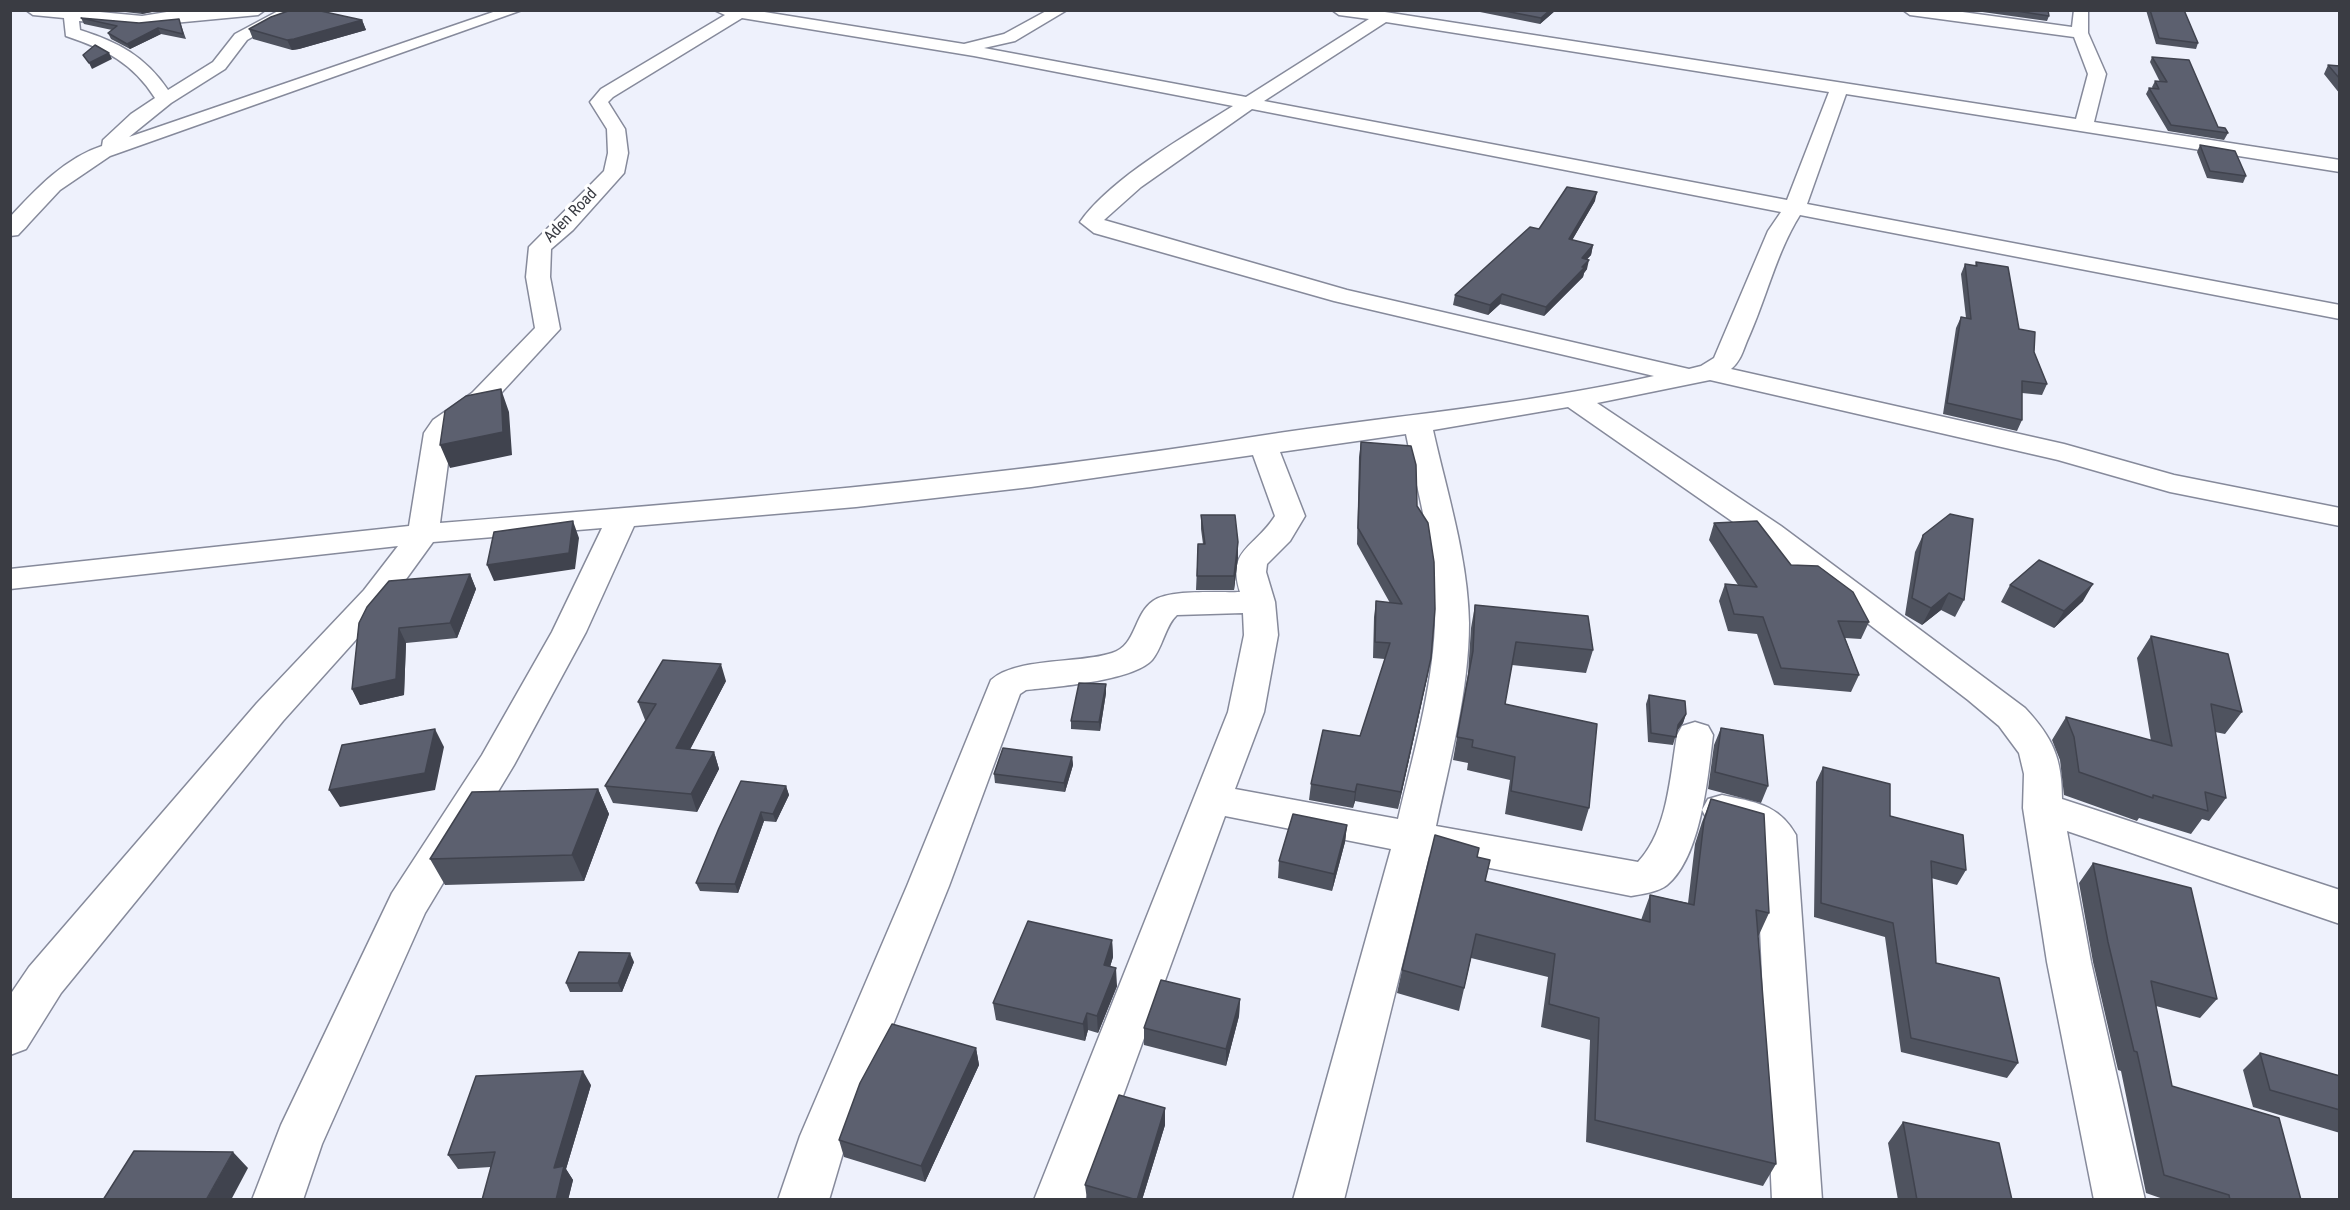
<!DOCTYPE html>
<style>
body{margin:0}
#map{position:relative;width:2350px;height:1210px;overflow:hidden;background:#eef1fc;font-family:"Roboto Condensed",sans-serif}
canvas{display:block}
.frame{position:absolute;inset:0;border:12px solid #3a3c43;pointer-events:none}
</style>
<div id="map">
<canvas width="2350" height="1210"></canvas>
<div class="frame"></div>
</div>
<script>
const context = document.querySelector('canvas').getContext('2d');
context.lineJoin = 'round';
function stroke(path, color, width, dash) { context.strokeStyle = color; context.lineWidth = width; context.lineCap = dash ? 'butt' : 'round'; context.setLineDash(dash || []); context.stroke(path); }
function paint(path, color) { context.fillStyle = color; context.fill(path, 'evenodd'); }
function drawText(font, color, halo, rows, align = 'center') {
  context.font = font + ' "Roboto Condensed",sans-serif'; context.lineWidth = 6; context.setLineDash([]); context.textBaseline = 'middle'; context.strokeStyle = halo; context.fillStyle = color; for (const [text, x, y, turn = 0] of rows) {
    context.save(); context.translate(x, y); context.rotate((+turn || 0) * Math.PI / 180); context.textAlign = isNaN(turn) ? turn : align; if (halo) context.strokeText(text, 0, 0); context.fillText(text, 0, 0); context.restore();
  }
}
const street = new Path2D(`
 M26,10H79L142,16L179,10H265L258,15L142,26L79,21L80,30C118,42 145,56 168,90L213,62L235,34L280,10H300L247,40L225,69L171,103L129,137L499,10H522L110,156L60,190L18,235L10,236V217C36,189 65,158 102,146L103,140L131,114L155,98C133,63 105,49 66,36L64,18L33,15Z
 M714,10H752L964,44L1004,34L1048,10H1067L1015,41L984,48L1246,97L1369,19L1339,15L1332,10H1372L2076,119L2088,74L2074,37L1910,15L1903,10H1948L2072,27L2074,10H2088V33L2106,74L2094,122L2340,160V172L1846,94L1807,204L2340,305V319L1800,215C1776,253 1766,300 1747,341C1743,351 1740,362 1731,369L2064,444L2174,475L2340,508V526L2170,492L2058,460L1710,380L1597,403L1781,526L2025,708C2053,738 2062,758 2062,799L2340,890V924L2067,831L2091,962L2145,1200H2094L2047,962L2023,808L2024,774L2019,753L1999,726L1968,700L1759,540L1568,407L1433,430C1447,493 1468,558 1469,623C1469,691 1450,760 1436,826L1638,862C1668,830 1670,776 1677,735L1682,726L1695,722L1708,726L1713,735C1708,777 1701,857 1667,885C1658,892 1642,894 1631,896L1429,856L1344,1200H1293L1391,849L1225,816L1085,1200H1034L1228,712L1244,635L1243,613L1177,615C1165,626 1163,647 1152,660C1133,681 1054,687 1026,690L1020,694L949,886L848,1136L829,1200H778L800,1136L907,886L991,680C1016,657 1079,664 1112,653C1137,645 1133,615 1153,601C1170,589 1218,593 1240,592C1227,548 1254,549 1275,516L1253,455L1031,487L856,507L634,526L586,632L514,765L425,913L322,1144L303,1200H252L281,1125L392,893L482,755L552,632L602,528L433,542L388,604L283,721L61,993L26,1049L10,1055V995L29,967L257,703L364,590L398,546L10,589V569L409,526L424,433L433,420L472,393L535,328L526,277L529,247L604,171L608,153L607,129L590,102L601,89L725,15ZM742,18L974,56L1233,106C1187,135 1111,178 1080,222L1094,233L1334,301L1654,376C1524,405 1390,416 1259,436C987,479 715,501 440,523L452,433L490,405L560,329L550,277L551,249L573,230L624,173L628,153L625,129L608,102L613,97ZM1386,22L1829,92L1787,200L1264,101ZM1252,109L1781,212L1768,231L1714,358L1701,366L1689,369L1347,290L1104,220L1141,187ZM1406,434C1418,494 1438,563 1435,625C1432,691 1413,755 1398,819L1235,789L1264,712L1278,635L1275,602L1266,572L1267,564L1290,541L1305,516L1280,452Z
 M1722,795C1754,802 1779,804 1796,835L1822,1200H1772L1756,838L1742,830L1708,821L1702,810L1708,799Z`);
stroke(street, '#868a9b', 3);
paint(street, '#fff');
paint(new Path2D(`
 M108,10H162L142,14Z
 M1470,10H1556L1540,24Z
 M1968,10H2048L2049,16L2047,21Z
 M2146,10H2184L2198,43L2196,49L2156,44Z
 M81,18L139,23L181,25L186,39L161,34L130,49L111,39L108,33L112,30L84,24Z
 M362,20L366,30L299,49L292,50L253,39L249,29Z
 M2152,57L2218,127L2228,133L2224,140L2168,131L2146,94L2149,88L2153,89L2152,87L2155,81L2160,82L2150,62Z
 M2328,65L2340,66V94L2324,74Z
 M2200,145L2246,176L2243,183L2207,178L2197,152Z
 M1595,201L1572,240L1593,245L1591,255L1587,259V269L1584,273L1583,277L1544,316L1500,304L1488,315L1453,305L1455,295L1539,229Z
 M1976,262L2034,352L2047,384L2042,395L2022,393V420L2017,431L1943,414L1956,328L1961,317L1966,318L1961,274L1965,264L1975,266Z
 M1361,442L1417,506L1428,674L1398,809L1355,801L1353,808L1309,800L1311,784L1360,736L1385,659L1373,658L1374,617L1376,601L1390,603L1357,544L1359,457Z
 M1201,515L1238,542V557L1234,590H1196L1198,544H1203L1201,529Z
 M1714,523L1791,565L1869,622L1861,639L1845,638L1859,675L1851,692L1774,685L1757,634L1728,631L1719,601L1725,584L1738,585L1709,540Z
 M1923,535L1964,600L1955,617L1941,610L1922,625L1905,615L1915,552Z
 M470,574L476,589L457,638L406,643L404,695L360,705L352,689L359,623Z
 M2010,585L2083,601L2054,628L2001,602Z
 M1475,605L1593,650L1586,673L1512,665L1505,704L1589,808L1582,831L1505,814L1510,780L1467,770L1468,763L1453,760L1468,674L1471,628Z
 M2151,636L2242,712L2225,734L2215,732L2226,798L2209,821L2202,819L2191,834L2139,818L2137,821L2064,795L2060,760L2052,740L2066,717L2151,741L2137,658Z
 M726,681L690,749L714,752L719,769L697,812L613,803L605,786L646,720H645L638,702Z
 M1106,684V693L1100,731L1071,729V721Z
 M1649,695L1686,714L1683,723L1677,731L1673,745L1648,742L1646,704Z
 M1721,728L1768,786L1761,803L1708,789L1714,745Z
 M1072,757L1073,765L1065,792L995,783L994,774Z
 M1823,767L1966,870L1957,885L1931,878L1936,963L2018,1063L2007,1078L1901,1052L1885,937L1814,917L1816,782Z
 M786,786L789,795L776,822L764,821L738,893L700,891L696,883Z
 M598,789L609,814L584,881L445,885L430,859Z
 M1711,799L1769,913L1758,937L1776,1164L1763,1186L1586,1142L1590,1040L1541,1027L1548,977L1471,958L1459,1011L1397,993L1402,970L1477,857L1485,881L1641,920L1650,895L1688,903L1695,844L1702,822Z
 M1347,825L1345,842L1332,891L1278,878L1279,861Z
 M2093,863L2217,999L2200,1018L2156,1006L2172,1086L2301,1200H2166L2146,1193L2121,1071L2118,1070L2093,962L2079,883Z
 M1112,940L1113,957L1110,967L1117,986L1098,1033L1088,1030L1085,1041L996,1020L993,1003Z
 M634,962L622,992H570L566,983Z
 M1240,999L1239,1016L1226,1066L1144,1045V1028Z
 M976,1048L979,1065L925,1182L844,1157L839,1140Z
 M2260,1053L2340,1076V1133L2253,1107L2243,1070Z
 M591,1085L566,1169L573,1180L568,1200H482L491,1167L458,1169L448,1155Z
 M1165,1108V1125L1142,1200H1087L1085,1185Z
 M1903,1122L2012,1200H1898L1888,1143Z`), '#4f535f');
paint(new Path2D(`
 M140,10H162L142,14Z
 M1550,10H1556L1540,24L1541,18Z
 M362,20L366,30L299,49L292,50L287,40Z
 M158,28L161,34L130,49L127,44Z
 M109,53L112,59L92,69L89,63Z
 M1597,192L1595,201L1567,249L1569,239Z
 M1593,245L1591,255L1580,267L1582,258Z
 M1589,260L1587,269L1584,273L1583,277L1544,316L1546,307Z
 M1502,294L1500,304L1488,315L1490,305Z
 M501,389L509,412L512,455L450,468L440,445Z
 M573,521L579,538L575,569L494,581L487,565Z
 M1238,542V557L1234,590V576Z
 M470,574L476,589L457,638L450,623Z
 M2093,584L2083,601L2054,628L2064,611Z
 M1949,593L1941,610L1922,625L1931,608Z
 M399,628L406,643L404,695L360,705L352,689Z
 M1431,658L1428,674L1398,809L1401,792Z
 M721,664L726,681L682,765L676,748Z
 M1106,684V693L1100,731L1099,722Z
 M1686,714L1683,723L1675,734L1678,725Z
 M435,729L444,747L435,790L340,807L329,790Z
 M714,752L719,769L697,812L691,794Z
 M1072,757L1073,765L1065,792L1064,783Z
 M1357,784L1355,801L1353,808L1355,792Z
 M786,786L789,795L776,822L773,814Z
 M598,789L609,814L584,881L572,855Z
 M761,812L764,821L738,893L735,884Z
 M1347,825L1345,842L1332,891L1334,874Z
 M1112,940L1113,957L1105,983L1104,965Z
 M630,953L634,962L622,992L618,983Z
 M1116,968L1117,986L1098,1033L1097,1016Z
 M1240,999L1239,1016L1226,1066V1049Z
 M1087,1013L1088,1030L1085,1041L1083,1024Z
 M976,1048L979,1065L925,1182L921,1166Z
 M583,1071L591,1085L566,1169L573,1180L568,1200H556L554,1168Z
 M1165,1108V1125L1142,1200H1137Z
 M233,1152L248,1168L231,1200H206Z`), '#40434e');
const building = new Path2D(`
 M291,10H316L362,20L294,39L287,40L249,29L271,17Z
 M1500,10H1550L1541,18Z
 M2010,10H2048L2049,16Z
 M2150,10H2184L2198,43L2159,38Z
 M81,18L139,23L179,19L183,34L158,28L127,44L108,33L117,26Z
 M95,45L109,53L89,63L83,55Z
 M2152,57L2189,60L2218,127L2225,128L2228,133L2171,125L2149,88L2159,89L2155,81L2167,82Z
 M2328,65L2340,66V79Z
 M2200,145L2235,151L2246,176L2210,171Z
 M1567,187L1597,192L1569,239L1593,245L1582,258L1589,260L1582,267H1585L1546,307L1502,294L1490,305L1455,295L1530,227L1539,229Z
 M1976,262L2008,267L2019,329L2035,332L2034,352L2047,384L2022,381V420L1947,403L1961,317L1971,319L1965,264L1977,266Z
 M501,389L503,432L440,445L445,411L466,396Z
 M1361,442L1411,446L1416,465L1417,506L1428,523L1434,562L1435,609L1431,658L1401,792L1357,784L1355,792L1311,784L1323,730L1360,736L1390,643L1375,642L1376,601L1402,604L1358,528Z
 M1950,514L1973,519L1964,600L1949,593L1931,608L1912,598L1923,535Z
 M1201,515H1235L1238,542L1234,576H1197L1198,544H1205Z
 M573,521L569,553L487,565L494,532Z
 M1757,521L1791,565L1818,566L1853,592L1869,622L1838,621L1859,675L1781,668L1763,617L1734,614L1725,584L1757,587L1714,523Z
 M2039,560L2093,584L2064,611L2010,585Z
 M470,574L450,623L399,628L396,679L352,689L359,623L367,607L389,581Z
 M1475,605L1588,616L1593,650L1516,642L1505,704L1597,724L1589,808L1511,791L1515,757L1472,747L1473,740L1457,737L1473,651Z
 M2151,636L2228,654L2242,712L2211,704L2226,798L2205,792L2208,811L2153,795V798L2079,772L2074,737L2066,717L2172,746Z
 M663,660L721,664L676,748L714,752L691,794L605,786L656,704L638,702Z
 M1079,683L1106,684L1099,722L1071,721Z
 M1649,695L1685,701L1686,714L1678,725L1676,737L1651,733Z
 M1721,728L1763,735L1768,786L1715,772Z
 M435,729L425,773L329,790L342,745Z
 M1003,748L1072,757L1064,783L994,774Z
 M1823,767L1890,784V816L1963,835L1966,870L1931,861L1936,963L1999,978L2018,1063L1911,1038L1893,923L1821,903Z
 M741,781L786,786L773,814L761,812L735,884L696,883L719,828Z
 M598,789L572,855L430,859L472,792Z
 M1711,799L1764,814L1769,913L1756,910L1776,1164L1595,1120L1599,1018L1549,1004L1555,954L1476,934L1464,988L1402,970L1435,835L1479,848L1477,857L1490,860L1485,881L1650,922V895L1694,905L1704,821Z
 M1293,814L1347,825L1334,874L1279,861Z
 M2093,863L2191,888L2217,999L2151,981L2172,1086L2279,1118L2301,1200H2230L2229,1195L2164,1175L2137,1052L2134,1051L2108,942Z
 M1028,921L1112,940L1104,965L1116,968L1097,1016L1087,1013L1083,1024L993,1003Z
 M579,952L630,953L618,983H566Z
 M1161,980L1240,999L1226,1049L1144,1028Z
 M892,1024L976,1048L921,1166L839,1140L860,1083Z
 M2260,1053L2340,1076V1110L2270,1090Z
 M583,1071L554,1168L564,1166L556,1200H482L495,1152L448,1155L476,1076Z
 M1119,1095L1165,1108L1137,1200L1085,1185Z
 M1903,1122L1999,1143L2012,1200H1917Z
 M134,1151L233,1152L206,1200H103Z`);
paint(building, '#5c606f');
stroke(building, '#40434e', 1.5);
drawText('16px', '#3a3c43', '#fff', [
 ["Aden Road",571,216,-46]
]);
</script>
